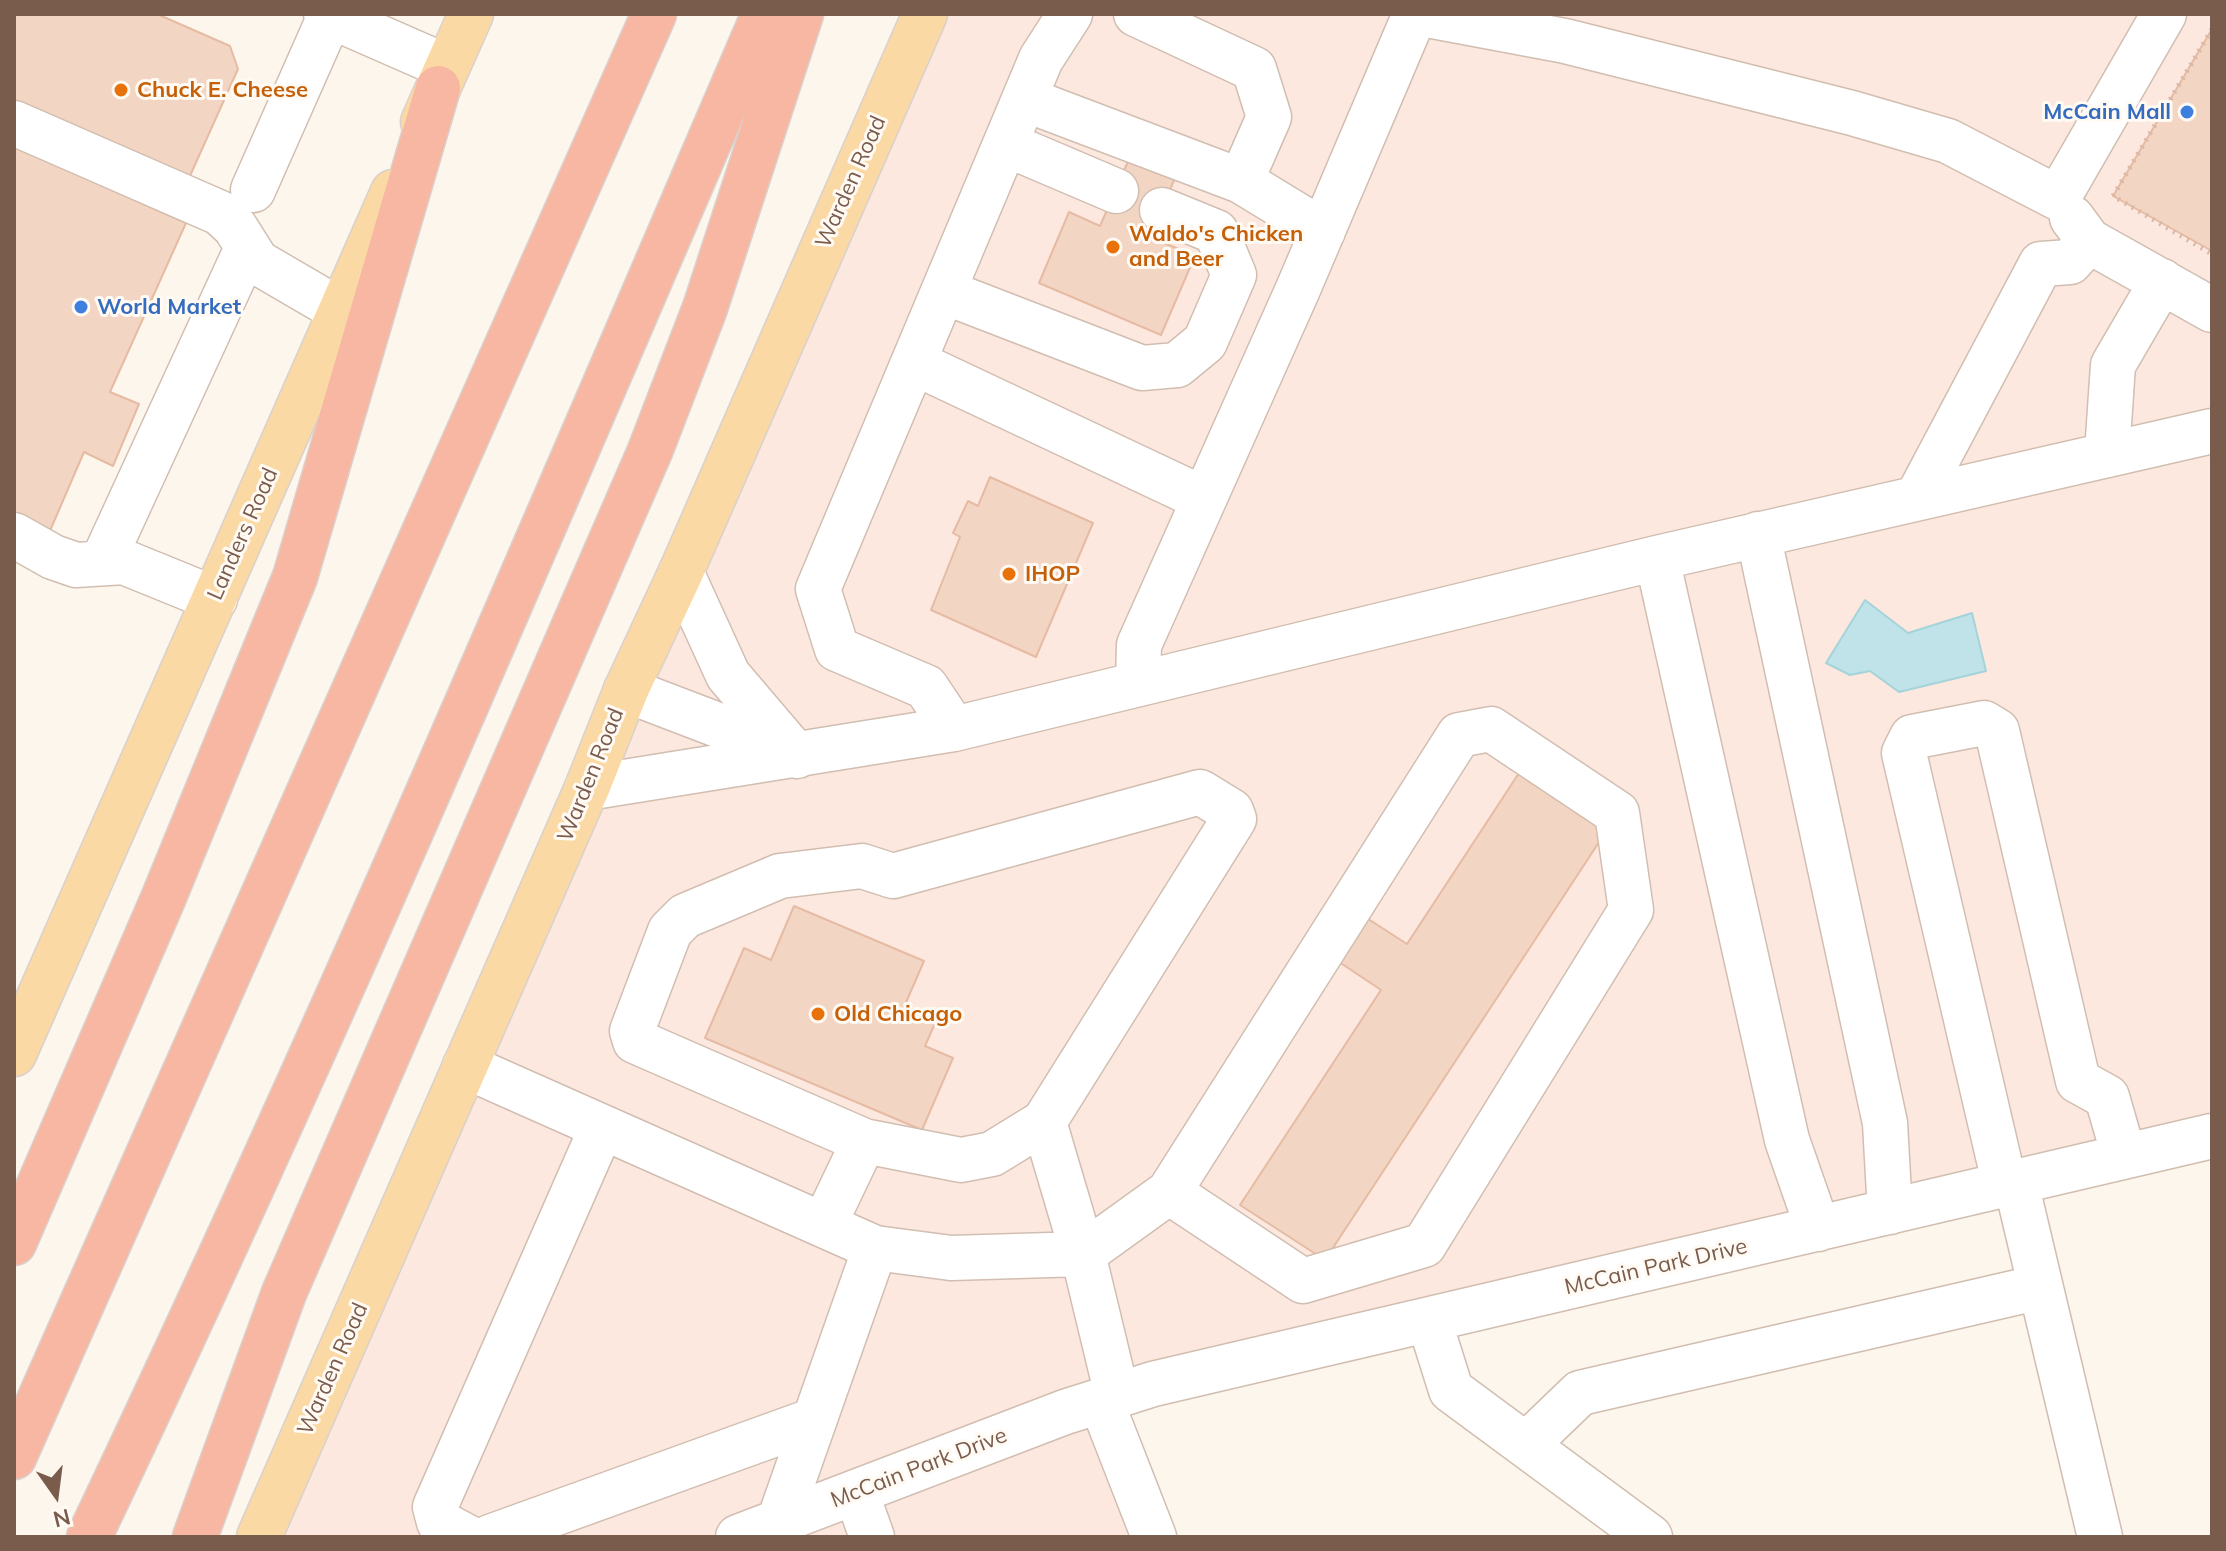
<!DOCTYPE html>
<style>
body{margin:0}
#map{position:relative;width:2226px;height:1551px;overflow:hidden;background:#fdf6ec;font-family:Mulish,sans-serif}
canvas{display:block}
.frame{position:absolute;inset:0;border:16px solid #7a5c4d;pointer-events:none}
.north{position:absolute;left:16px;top:1455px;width:80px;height:80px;-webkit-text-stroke:6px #fffaf3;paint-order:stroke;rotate:166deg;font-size:22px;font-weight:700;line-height:32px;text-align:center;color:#7a5c4d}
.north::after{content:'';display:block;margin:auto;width:28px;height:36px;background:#7a5c4d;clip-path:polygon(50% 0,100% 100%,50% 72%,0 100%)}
</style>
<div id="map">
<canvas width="2226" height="1551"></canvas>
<div class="frame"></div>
<div class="north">N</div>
</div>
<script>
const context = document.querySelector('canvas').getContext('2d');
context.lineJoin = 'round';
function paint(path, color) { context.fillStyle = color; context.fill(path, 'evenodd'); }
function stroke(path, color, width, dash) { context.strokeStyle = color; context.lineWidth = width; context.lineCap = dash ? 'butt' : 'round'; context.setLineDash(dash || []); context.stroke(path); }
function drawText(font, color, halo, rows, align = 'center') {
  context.font = font + ' Mulish,sans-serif'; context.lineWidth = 6; context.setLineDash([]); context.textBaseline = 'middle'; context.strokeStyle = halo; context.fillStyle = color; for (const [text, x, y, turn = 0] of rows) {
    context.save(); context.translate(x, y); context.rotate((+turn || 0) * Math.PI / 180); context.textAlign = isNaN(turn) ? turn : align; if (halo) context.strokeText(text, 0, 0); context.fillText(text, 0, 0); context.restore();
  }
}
paint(new Path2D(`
 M918,14H2212V1139L1101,1401L1154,1537H259Z`), '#fde8e0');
const water = new Path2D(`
 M1865,600L1908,633L1972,613L1986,671L1899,692L1870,671L1850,675L1826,663Z`);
paint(water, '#bfe3e8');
stroke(water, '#a5d3da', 2);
const building = new Path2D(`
 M14,14H157L230,46L238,69L185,187L14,111Z
 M2212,29V251L2113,196Z
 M14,146L186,223L110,392L139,404L113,466L84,452L46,540L14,526Z
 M1129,159L1175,178L1150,237L1195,256L1161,335L1039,283L1069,212L1100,226Z
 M990,477L1093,523L1036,657L931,610L960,537L953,533L968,501L978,506Z
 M1519,773L1607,830L1325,1260L1240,1205L1381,990L1330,956L1359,913L1407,944Z
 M794,906L924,961L904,1007L936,1021L925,1046L953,1058L922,1130L705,1038L744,948L771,960Z`);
paint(building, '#f3d5c3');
stroke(building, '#e6bba3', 2);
const minor = new Path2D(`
 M326,14L447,67
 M1136,14L1254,69L1269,117L1241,181
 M1421,14L1565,41L1852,113L1948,141L2058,198L2164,14
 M1027,100L1241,181L1323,231
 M14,123L220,213L235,227L257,262L341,311
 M1008,145L1116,191
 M253,190L330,16
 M2072,218L2089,241L2212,310
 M945,292L1142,368L1177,365L1205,342L1234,275L1216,232L1162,210
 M915,363L1204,499
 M2107,453L2113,365L2162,281
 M1918,496L2041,264L2070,262L2089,241
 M1758,534L1885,1123L1890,1212
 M14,535L53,557L76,565L124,562L215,599
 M1657,558L1787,1140L1818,1229
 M102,563L247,248
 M681,572L728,675L797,756
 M1138,682L1139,645L1298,289L1415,14
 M626,690L791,753
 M954,729L926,687L837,649L818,589L1041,59L1070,14
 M587,788L954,729L1657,558L2212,431
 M465,1066L875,1248L951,1258L1083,1254L1117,1395
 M1044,1122L992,1154L961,1160L864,1141L635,1041L632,1031L670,931L685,916L780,876L862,866L893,876L1200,792L1231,811L1234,819L1044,1122L1083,1254L1169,1192L1459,735L1491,729L1617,813L1631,910L1424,1245L1303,1281L1169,1192
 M2016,1183L2100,1537
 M2005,1186L1904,753L1912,737L1984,723L1997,731L2078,1081L2107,1097L2124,1156
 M824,1225L864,1141
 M1429,1320L1451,1390L1650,1537
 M1101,1401L1154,1537
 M1526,1445L1580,1393L2040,1287
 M856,1492L872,1537
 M779,1521L875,1248
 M467,1537L439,1522L435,1507L602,1127
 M490,1537L814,1420
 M738,1537L1065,1412L1153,1384L2212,1136`);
const major = new Path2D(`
 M423,122L471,14
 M14,1054L393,192
 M259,1537L587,788L626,690L681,572L925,14`);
const highway = new Path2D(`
 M14,1243L163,899L295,577L438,88
 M14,1457L654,14
 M89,1537C328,1036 545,524 764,14
 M195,1537L284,1293L650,451L705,308L801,14`);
stroke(minor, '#d1beb0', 47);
stroke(major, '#dad1cd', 47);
stroke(highway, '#dad1cd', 47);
stroke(new Path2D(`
 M2212,29L2113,196L2212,254`), '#d9b8a5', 5, [2, 6]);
stroke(minor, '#fff', 44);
stroke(major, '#fbd9a5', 44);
stroke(highway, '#f7b7a3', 44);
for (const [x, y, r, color] of [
 [121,90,8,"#e8710a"],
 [2187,112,8,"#3f7fe0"],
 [1113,247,8,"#e8710a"],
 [81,307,8,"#3f7fe0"],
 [1009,574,8,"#e8710a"],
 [818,1014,8,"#e8710a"]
]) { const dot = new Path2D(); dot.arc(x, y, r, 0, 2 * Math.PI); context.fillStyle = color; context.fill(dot); stroke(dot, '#fffaf3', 3); }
drawText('bold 22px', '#c56008', '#fffaf3', [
 ["Chuck E. Cheese",137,90],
 ["Waldo's Chicken",1129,234],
 ["and Beer",1129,259],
 ["IHOP",1025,574],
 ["Old Chicago",834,1014]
], 'left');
drawText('bold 22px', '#366cbe', '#fffaf3', [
 ["McCain Mall",2171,112],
 ["World Market",97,307,"left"]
], 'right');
drawText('22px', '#7a5c4d', '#fffaf3', [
 ["Warden Road",851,182,-66],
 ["Landers Road",243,534,-66],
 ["Warden Road",591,775,-68],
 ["McCain Park Drive",1656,1267,-13],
 ["Warden Road",333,1369,-66],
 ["McCain Park Drive",919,1468,-21]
]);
</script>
